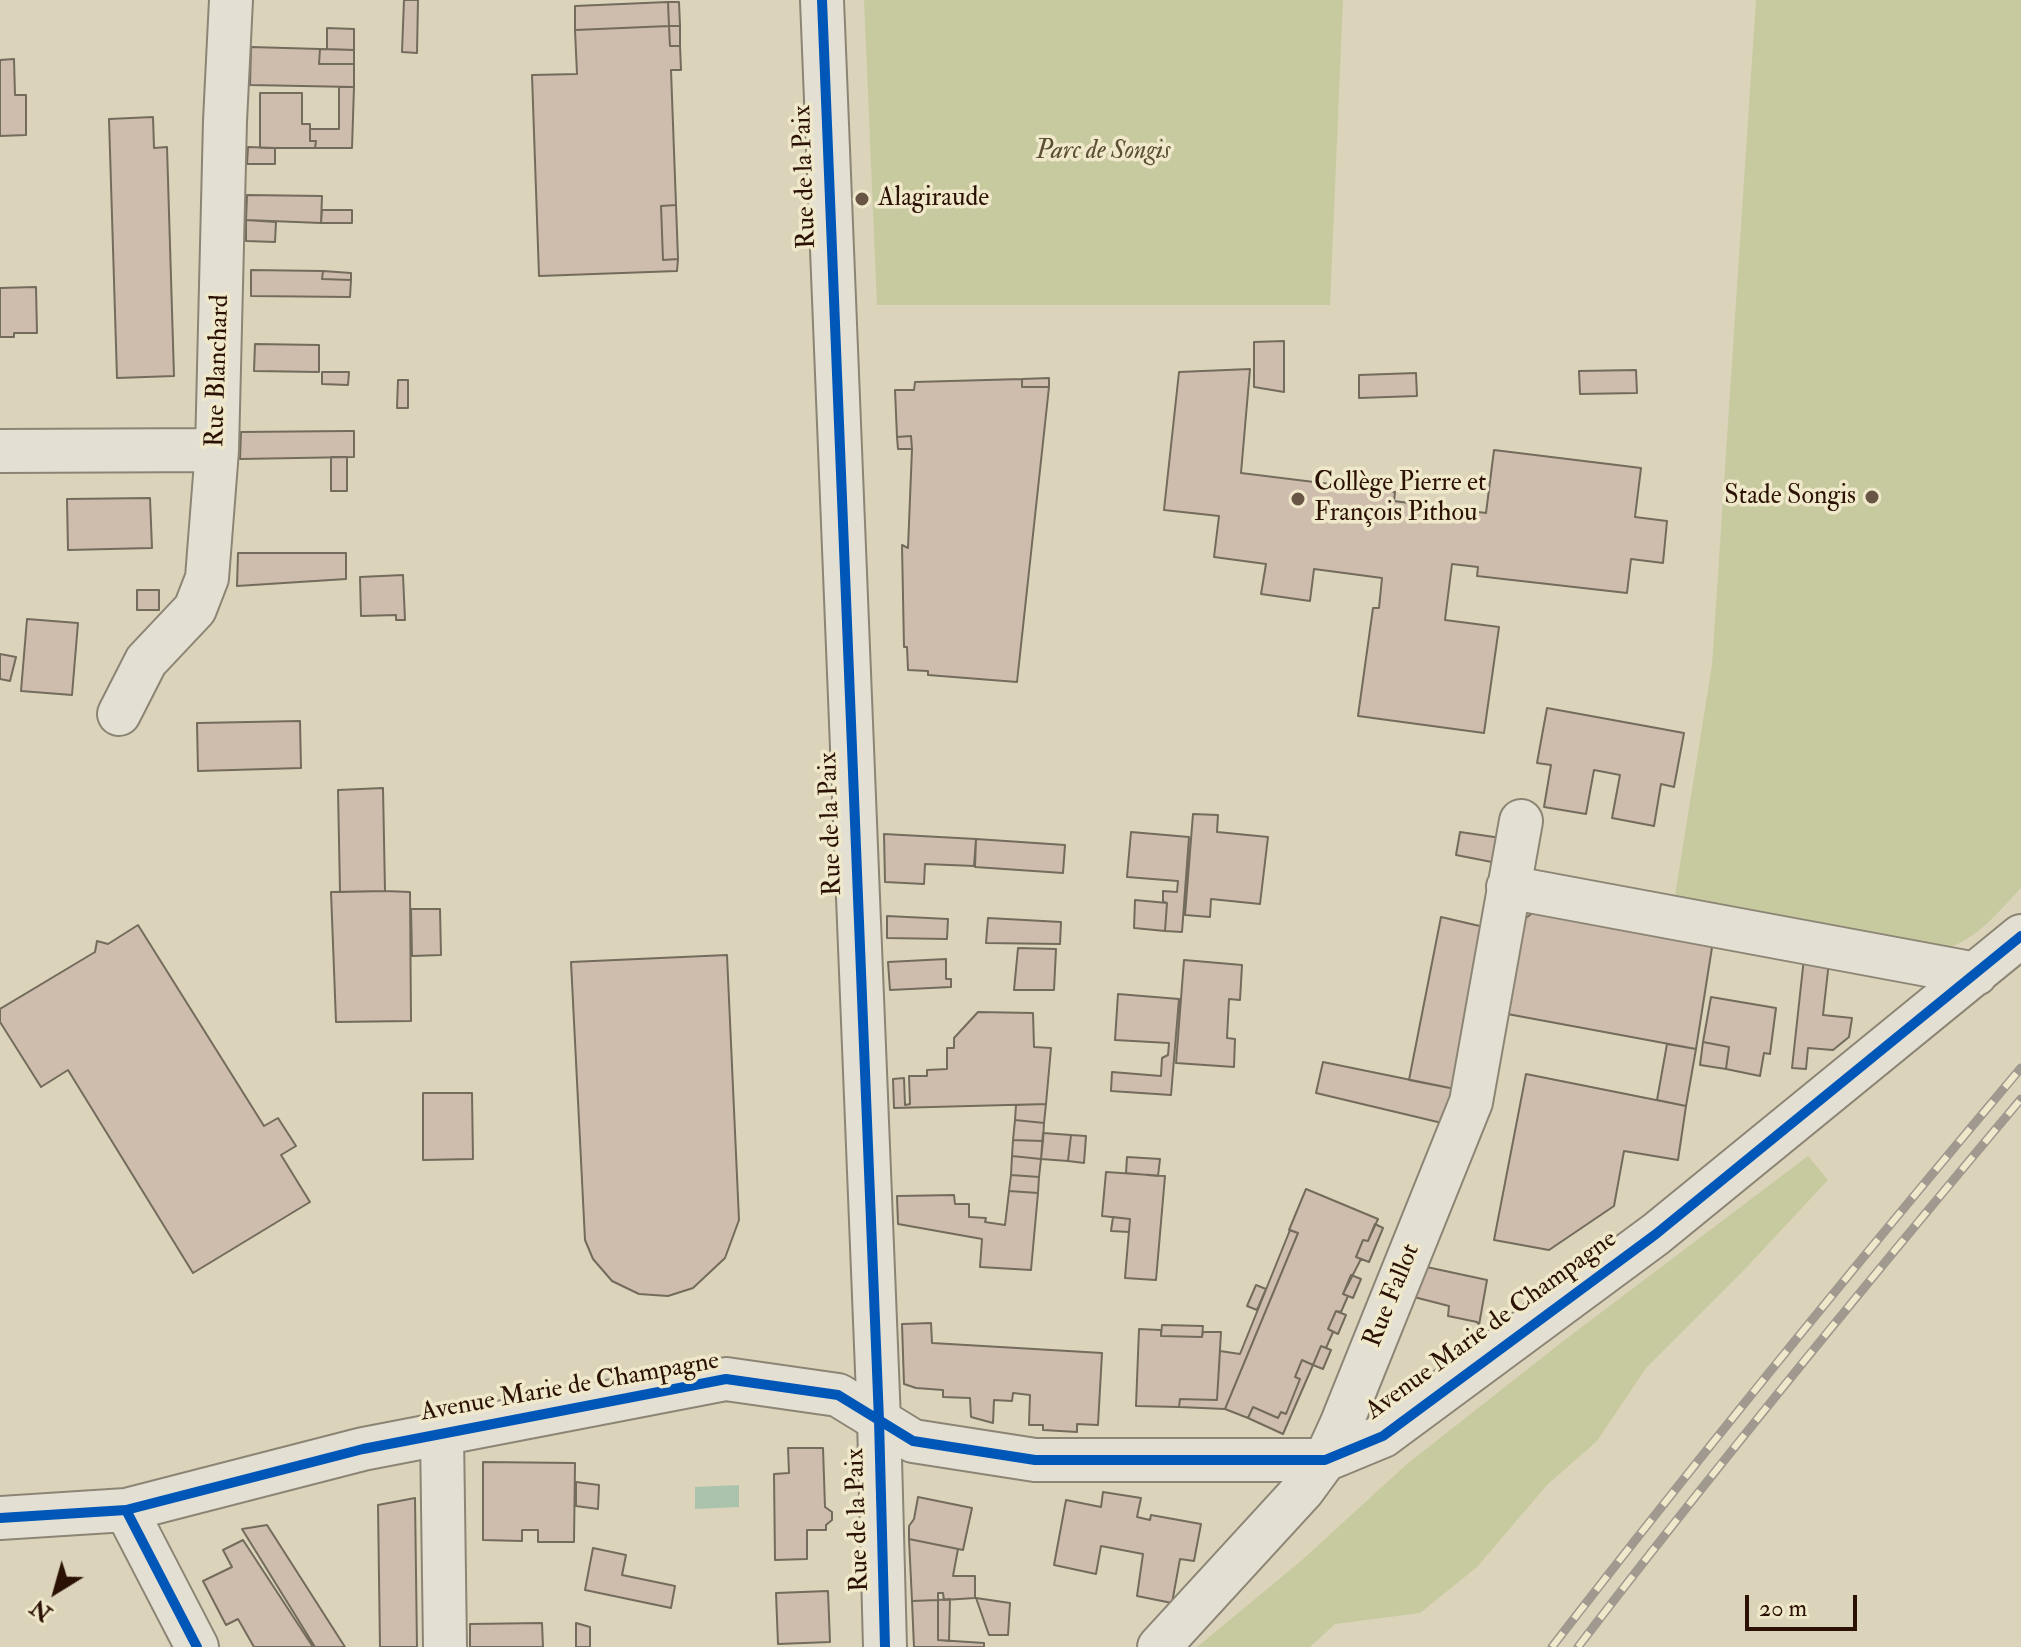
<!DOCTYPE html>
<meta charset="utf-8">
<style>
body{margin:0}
#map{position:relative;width:2021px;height:1647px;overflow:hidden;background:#dbd4ba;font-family:"IM FELL Double Pica",serif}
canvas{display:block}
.north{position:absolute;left:16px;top:1551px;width:80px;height:80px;-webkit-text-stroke:6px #f0e8ca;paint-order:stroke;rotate:217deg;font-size:22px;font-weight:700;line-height:32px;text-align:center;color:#2b1103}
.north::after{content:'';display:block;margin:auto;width:28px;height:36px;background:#2b1103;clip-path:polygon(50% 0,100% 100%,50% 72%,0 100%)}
.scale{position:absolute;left:1745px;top:1595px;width:112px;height:36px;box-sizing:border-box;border:4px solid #2b1103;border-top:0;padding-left:10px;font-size:24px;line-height:28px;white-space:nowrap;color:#2b1103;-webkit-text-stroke:6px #f0e8ca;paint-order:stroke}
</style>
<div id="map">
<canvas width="2021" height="1647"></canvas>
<div class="north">N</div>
<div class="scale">20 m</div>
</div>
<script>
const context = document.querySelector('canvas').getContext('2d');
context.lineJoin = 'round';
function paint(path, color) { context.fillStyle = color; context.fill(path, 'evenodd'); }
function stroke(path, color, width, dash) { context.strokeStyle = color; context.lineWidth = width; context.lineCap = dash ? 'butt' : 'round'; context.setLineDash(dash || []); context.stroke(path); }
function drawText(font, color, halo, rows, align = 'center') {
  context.font = font + ' "IM FELL Double Pica",serif'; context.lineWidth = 7; context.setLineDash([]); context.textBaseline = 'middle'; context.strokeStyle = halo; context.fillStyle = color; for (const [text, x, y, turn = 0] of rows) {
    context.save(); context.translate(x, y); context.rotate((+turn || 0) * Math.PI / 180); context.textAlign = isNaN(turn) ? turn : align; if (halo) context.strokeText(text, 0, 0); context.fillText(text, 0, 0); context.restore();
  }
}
paint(new Path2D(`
 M864,0H1343L1330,305H877Z
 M1756,0H2021V888C1990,921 1975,942 1929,955L1673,908L1712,665Z
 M1808,1156L1828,1180L1745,1269L1646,1368L1597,1441L1547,1485L1477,1567L1420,1613L1335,1624L1310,1647H1197L1301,1561L1407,1464L1562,1342Z`), '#c7c99f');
paint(new Path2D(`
 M739,1485V1507L695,1509V1487Z`), '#abc3ad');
const building = new Path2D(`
 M404,0H418L417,53L402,52Z
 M668,2L669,26L575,30V6Z
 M668,2H679L680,26H669Z
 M669,26L670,46H680L681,70H671L676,205L661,206L663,260L678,259L677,271L539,276L532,75L577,74L575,30Z
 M669,26H680V46H670Z
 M327,28L354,29V50L327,49Z
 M251,47L320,49L319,64H354V87L250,85Z
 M320,49L354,50V64H319Z
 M14,59L15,95H26V135L0,136V60Z
 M339,87H354L352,148H315L316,141H310V129H339Z
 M260,93H302V124H310V141H316L315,148H260Z
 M153,117L154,148L167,147L174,376L117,378L109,119Z
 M248,147L275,148V164H247Z
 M247,195L322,196L321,223L246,220Z
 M676,205L678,259L663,260L661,206Z
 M322,210H352V223H321Z
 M246,220L276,222L275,242L246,241Z
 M251,270L323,271L322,279L351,280L350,297L251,296Z
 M323,271L351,273V280L322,279Z
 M36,287L37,333H14V337H0V288Z
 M1284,341V392L1254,387V342Z
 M255,344L319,345V372L254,371Z
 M1250,369L1241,473L1395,492L1394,501L1486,513L1494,450L1641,468L1635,517L1667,521L1663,563L1631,559L1627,593L1477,576L1478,567L1452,564L1445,620L1499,627L1484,733L1358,716L1373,608H1379L1382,578L1314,569L1310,601L1261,594L1266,564L1214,557L1219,516L1164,510L1179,372Z
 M1636,370L1637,393L1580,394L1579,371Z
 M322,372H349L348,385L322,384Z
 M1416,373L1417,396L1359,398V375Z
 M1049,378V387H1022V379Z
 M1022,379V387H1049L1017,682L928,675V671L908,670L907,647H904L902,545L908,548L912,449L911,436L897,437L895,390H914L915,382Z
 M398,380H408V408H397Z
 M349,431H354V457L240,459L241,432Z
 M911,436L912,449H898L897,437Z
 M331,457H347V491H331Z
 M150,498L152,548L68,550L67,499Z
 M238,553H346V579L237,586Z
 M403,575L405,620H396V615L361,616L360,577Z
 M137,590H159V610H137Z
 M27,619L78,623L72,695L21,691Z
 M0,654L16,657L10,681L0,679Z
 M1547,708L1684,733L1674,787L1661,784L1654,826L1612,818L1620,775L1594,770L1586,814L1544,807L1551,765L1537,763Z
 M300,721L301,768L198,771L197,723Z
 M383,788L385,891L340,892L338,790Z
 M1193,814L1218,815L1217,832L1268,837L1260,904L1211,899L1210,917L1185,915Z
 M1131,832L1189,837L1182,932L1165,931L1167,903L1163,902V891L1177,892L1178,881L1127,877Z
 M1460,832L1501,838L1497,863L1456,855Z
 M884,834L976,839L974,866L925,864L924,884L885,882Z
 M976,839L1065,845L1063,873L975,867Z
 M385,891L410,892L411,1021L336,1022L331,892Z
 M1135,900L1167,903L1165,931L1134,928Z
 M411,909H440L441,955L412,956Z
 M1537,909L1713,941L1696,1049L1502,1013L1520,923Z
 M887,916L948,919L947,939L887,938Z
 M1441,917L1484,927L1455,1089L1409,1080Z
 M988,918L1061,922L1060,944L986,943Z
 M138,925L264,1126L278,1118L296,1146L281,1155L310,1202L193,1273L68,1070L41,1087L0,1022V1009L95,952L97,941L108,944Z
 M1018,948L1056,949L1054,990H1014Z
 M727,955L739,1220L725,1258L693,1288L668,1296L639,1294L612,1281L593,1259L585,1240L571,962Z
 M1804,958L1829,962L1823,1015L1852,1018L1849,1037L1833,1050L1808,1048L1806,1069L1792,1068Z
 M946,959V979H951V987L890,990L888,962Z
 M1184,960L1242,965L1240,1000L1229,999L1227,1038L1235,1039L1234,1067L1176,1063Z
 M1118,994L1179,999L1171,1095L1111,1091L1112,1072L1161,1076L1162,1058L1168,1055L1169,1043L1115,1040Z
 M1711,997L1776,1008L1770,1054L1764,1053L1760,1076L1726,1069L1729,1047L1703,1042Z
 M978,1012L1033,1013L1034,1047L1051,1048L1046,1104L894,1108L893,1079L904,1078L905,1105L910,1104L909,1076H927V1070L947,1069V1048H954V1038Z
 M1703,1042L1729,1047L1726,1069L1700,1065Z
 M1667,1044L1696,1049L1686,1106L1657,1100Z
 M1323,1062L1455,1089L1442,1123L1316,1093Z
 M1526,1074L1686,1106L1678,1160L1624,1151L1614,1206L1549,1250L1494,1240Z
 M423,1093H472L473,1159L423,1160Z
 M1046,1104L1044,1123L1015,1120L1016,1105Z
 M1015,1120L1044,1123L1043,1141L1013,1140Z
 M1043,1133L1071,1135L1068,1161L1041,1159Z
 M1071,1135L1086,1136L1084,1163L1068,1161Z
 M1013,1140L1043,1141L1041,1159L1012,1156Z
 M1012,1156L1041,1159L1039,1177L1011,1175Z
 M1127,1157L1160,1159L1158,1176L1126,1173Z
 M1106,1172L1165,1176L1156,1280L1125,1278L1130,1219L1102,1216Z
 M1011,1175L1039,1177L1038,1193L1009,1191Z
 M1306,1189L1378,1219L1368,1241L1363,1240L1356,1257L1361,1259L1343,1294L1348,1296L1341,1312L1336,1311L1328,1329L1333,1332L1326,1348L1321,1346L1313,1365L1302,1360L1295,1377L1300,1379L1286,1414L1281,1412L1278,1418L1253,1407L1248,1418L1225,1409L1298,1233L1289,1230Z
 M1009,1191L1038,1193L1031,1270L980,1267L982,1239L898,1224L897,1196L954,1195L955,1204H969V1217L986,1218L985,1222L1005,1225Z
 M1113,1217L1130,1219L1129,1232L1111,1231Z
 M1375,1224L1383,1228L1369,1262L1356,1257L1363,1240L1368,1241Z
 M1290,1230L1298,1233L1225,1409L1179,1407L1180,1399L1217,1400L1220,1351L1240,1354Z
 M1422,1266L1487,1280L1479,1325L1477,1322L1448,1316L1449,1306L1410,1296Z
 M1351,1275L1361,1279L1353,1298L1343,1294Z
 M1256,1285L1266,1289L1257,1310L1247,1306Z
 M1336,1311L1346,1315L1338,1334L1328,1329Z
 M931,1323L932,1343L1102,1353L1098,1425L1077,1424V1432L1043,1430V1425H1029L1030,1395L1013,1393L1012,1401L994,1400L993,1423L971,1417L970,1398L943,1397V1390L916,1388L904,1384L902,1324Z
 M1162,1325L1203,1326L1202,1337L1161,1336Z
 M1139,1329L1161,1330V1336L1202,1337L1203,1332H1221L1217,1400L1180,1399L1179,1407L1136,1406Z
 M1321,1346L1331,1350L1323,1369L1313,1365Z
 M1302,1360L1313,1365L1283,1434L1248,1418L1253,1407L1278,1418L1281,1412L1286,1414L1300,1379L1295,1377Z
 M788,1448H823L825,1507L832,1512V1520L826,1525V1530H807V1559L775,1560L774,1474L789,1473Z
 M483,1462L575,1463L574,1542H538V1530H522V1541L483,1540Z
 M576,1482L599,1485L598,1509L576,1506Z
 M1103,1492L1141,1498L1137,1517L1150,1520L1151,1515L1201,1524L1194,1561L1180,1559L1172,1603L1137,1596L1143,1554L1101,1546L1096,1574L1054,1565L1066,1500L1101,1507Z
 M918,1497L972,1508L963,1550L909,1539V1526L914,1519Z
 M415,1498L417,1647H380L378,1505Z
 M267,1525L345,1647H315L242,1529Z
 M909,1539L958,1549L953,1576H975V1598L944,1600L943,1593H938V1600L912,1601Z
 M243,1540L313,1647H254L238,1619L226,1625L203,1581L232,1567L223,1550Z
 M593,1548L626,1555L622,1575L675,1586L671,1608L585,1590Z
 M828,1591L830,1642L778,1644L776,1593Z
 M976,1598L1010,1603L1008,1635H989Z
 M950,1599L949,1641L938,1640V1600Z
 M938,1600V1640L984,1643V1647H914L912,1601Z
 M542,1623L543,1647H470V1624Z
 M576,1623L590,1627V1647H576Z`);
paint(building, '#cebdad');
stroke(building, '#736b5c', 2);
const minor = new Path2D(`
 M822,0L879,1420L885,1647
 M0,451L217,450
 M119,714L146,661L195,609L207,578L217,450L225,121L231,0
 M1508,887L1976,974
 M442,1434L445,1647
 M126,1510L197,1647
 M0,1518L126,1510L363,1449L726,1379L838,1395L913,1441L1035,1460H1325L1383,1436L1656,1234L2021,936
 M1159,1647L1303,1490L1325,1460L1341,1425L1471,1102L1521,821`);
stroke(minor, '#8c8575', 46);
stroke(minor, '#e3dfd2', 42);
const rail = new Path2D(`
 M1552,1647C1704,1450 1861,1258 2021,1068
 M1578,1647C1721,1460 1870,1279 2021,1099`);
stroke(rail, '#9f998f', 9);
stroke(rail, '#f0e8ca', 6, [18]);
stroke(new Path2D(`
 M822,0L879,1420L885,1647
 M126,1510L197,1647
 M0,1518L126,1510L363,1449L726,1379L838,1395L913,1441L1035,1460H1325L1383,1436L1656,1234L2021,936`), '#0057b8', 10);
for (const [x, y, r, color] of [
 [862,199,8,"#695543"],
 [1872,497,8,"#695543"],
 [1298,499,8,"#695543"]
]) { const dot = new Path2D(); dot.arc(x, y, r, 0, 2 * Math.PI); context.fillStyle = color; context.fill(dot); stroke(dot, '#f0e8ca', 3); }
drawText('italic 26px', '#5c4e32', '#f0e8ca', [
 ["Parc de Songis",1103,152]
]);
drawText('26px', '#2b1103', '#f0e8ca', [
 ["Rue de la Paix",806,177,-92],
 ["Rue Blanchard",219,371,-88],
 ["Rue de la Paix",832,824,-92],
 ["Rue Fallot",1393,1296,-68],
 ["Avenue Marie de Champagne",1492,1326,-36],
 ["Avenue Marie de Champagne",570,1388,-10],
 ["Rue de la Paix",859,1520,-92]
]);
drawText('26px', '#2b1103', '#f0e8ca', [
 ["Alagiraude",878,199],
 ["Collège Pierre et",1314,484],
 ["François Pithou",1314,514],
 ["Stade Songis",1856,497,"right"]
], 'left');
</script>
